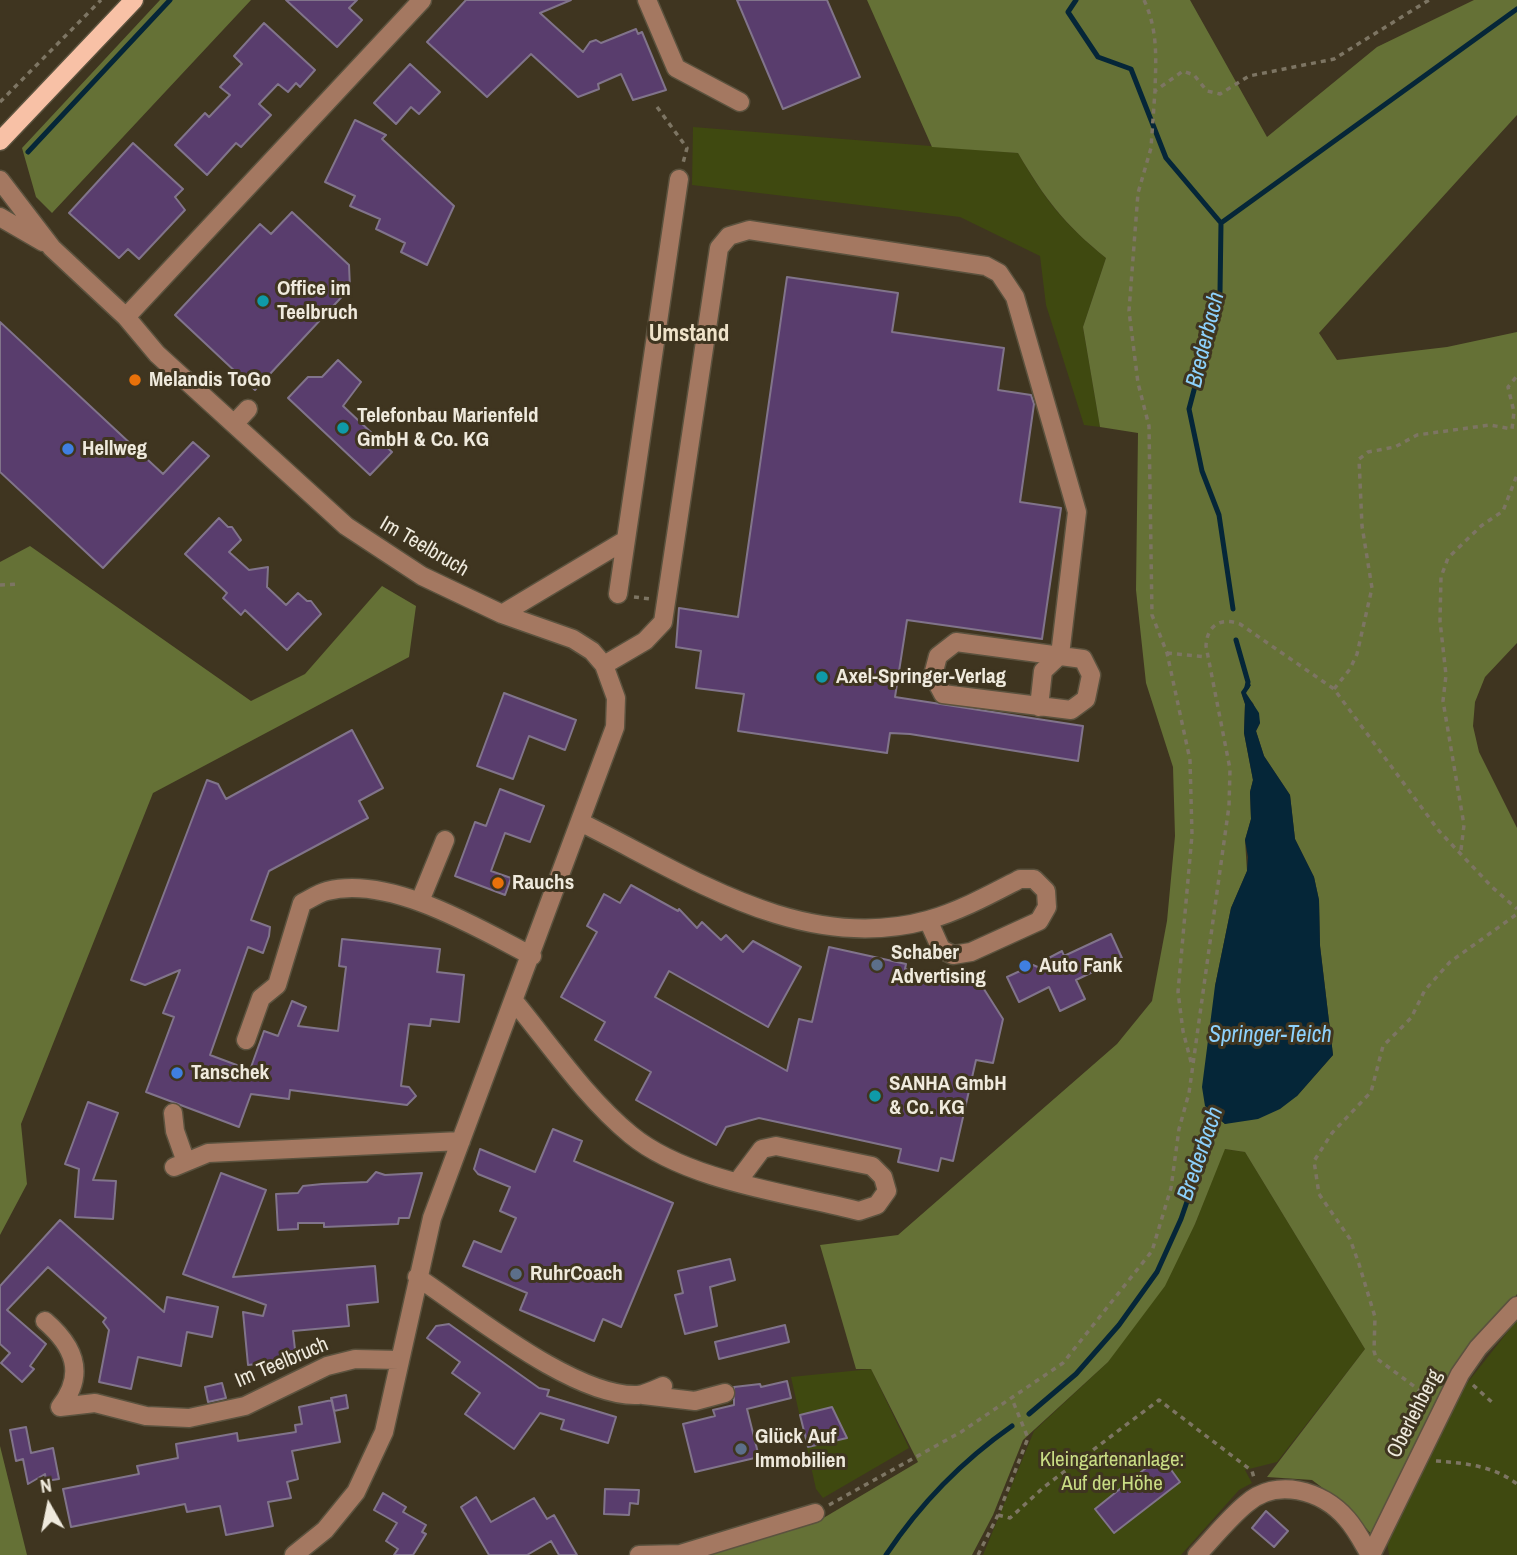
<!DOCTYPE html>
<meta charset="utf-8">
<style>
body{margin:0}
#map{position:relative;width:1517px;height:1555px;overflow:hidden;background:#3f3520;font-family:"Archivo Narrow",sans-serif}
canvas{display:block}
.north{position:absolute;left:14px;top:1471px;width:70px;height:70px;-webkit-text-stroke:5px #3f3520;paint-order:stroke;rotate:351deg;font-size:19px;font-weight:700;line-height:28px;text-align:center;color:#efeadd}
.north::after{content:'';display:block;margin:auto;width:24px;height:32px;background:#efeadd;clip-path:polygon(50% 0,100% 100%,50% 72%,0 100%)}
</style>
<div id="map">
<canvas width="1517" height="1555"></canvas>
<div class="north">N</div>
</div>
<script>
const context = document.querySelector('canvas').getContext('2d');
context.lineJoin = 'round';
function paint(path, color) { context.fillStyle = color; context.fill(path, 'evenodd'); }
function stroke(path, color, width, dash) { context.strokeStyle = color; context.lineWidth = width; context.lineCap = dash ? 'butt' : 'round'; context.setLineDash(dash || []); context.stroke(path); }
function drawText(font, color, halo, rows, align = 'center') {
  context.font = font + ' "Archivo Narrow",sans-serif'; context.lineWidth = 6; context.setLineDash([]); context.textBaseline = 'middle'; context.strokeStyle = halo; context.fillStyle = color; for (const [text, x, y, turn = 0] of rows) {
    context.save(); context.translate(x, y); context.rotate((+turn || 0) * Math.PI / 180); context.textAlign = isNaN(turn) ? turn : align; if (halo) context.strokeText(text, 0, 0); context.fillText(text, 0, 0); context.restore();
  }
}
paint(new Path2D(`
 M693,127L1018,153C1045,200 1064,224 1106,258L1083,327L1100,427L1084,425L1046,305L1040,256L960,217L692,185Z
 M1224,1149L1245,1152L1365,1349L1277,1462L1245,1470L1252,1483L1239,1490L1181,1555H983L1034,1431L1108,1362L1195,1224Z
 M1517,1320V1555H1389L1387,1542L1464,1387Z
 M871,1369L909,1448L823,1498L816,1489L791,1377Z`), '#3f4910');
paint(new Path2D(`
 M160,0H251L52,213L36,197L22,148Z
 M867,0H1190L1267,137L1377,47L1474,0H1517V115L1319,333L1337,360L1447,347L1517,332V643L1485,677L1475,702L1473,726L1479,752L1517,828V1294L1372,1535L1347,1506L1312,1480L1267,1477L1365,1349L1245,1152L1225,1149L1195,1224L1165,1286L1108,1362L1023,1440L993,1515L972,1555H707L820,1520L918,1462L871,1369H856L820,1245L898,1235L1117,1044L1152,1001L1167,921L1175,836L1173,767L1146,683L1136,590L1138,433L1100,427L1083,327L1106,258C1064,224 1045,199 1018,153L932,147ZM1241,692L1253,703L1260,723L1256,731L1264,756L1290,795L1295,839L1314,877L1319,900L1320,945L1333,1055L1297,1096L1225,1124L1212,1114L1215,986L1231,908L1247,871L1245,840L1251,819L1250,792L1253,780L1244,733L1245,704Z
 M30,546L251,701L305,674L382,586L416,606L409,657L153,793L21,1124L27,1184L0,1235V562Z
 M0,1446L27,1555H0Z`), '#657136');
paint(new Path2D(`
 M1248,682L1251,685L1246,693L1259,713L1260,723L1256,731L1264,756L1290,795L1295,839L1314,877L1319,900L1320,946L1333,1055L1297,1096L1280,1109L1258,1119L1225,1124L1205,1106L1202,1087L1215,986L1231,908L1247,871L1248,857L1245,840L1251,819L1250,792L1253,780L1244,733L1245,704L1241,692Z`), '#052638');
stroke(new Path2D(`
 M1076,0L1068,12L1098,57L1131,69L1166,158L1221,223L1220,292L1189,409L1202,471L1219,515L1233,609
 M28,152L170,0
 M1221,223L1517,9
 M1236,640L1248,682L1247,687
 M1029,1414L1076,1374L1119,1325L1157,1272L1181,1219L1218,1112
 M886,1555C920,1504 962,1461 1012,1426`), '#052638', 5);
const building = new Path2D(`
 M286,0H357L349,8L362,20L337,47Z
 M466,0H571L540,13L583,52L590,42L596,40L601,43L636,29L638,34L642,32L666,90L633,100L621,74L598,84L599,89L578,97L531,54L487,97L427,42Z
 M737,0H827L860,77L783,109Z
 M264,23L315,70L300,87L296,83L288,92L278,84L259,104L271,115L241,147L236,143L207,175L175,145L205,113L209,117L230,95L220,87L242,64L234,56Z
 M410,64L440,92L419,114L411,107L396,124L374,103Z
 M355,120L386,135L382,139L454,206L427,265L401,252L405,243L376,229L380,219L350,206L355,196L325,182Z
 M133,143L183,189L175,197L185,210L139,259L128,249L119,258L69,213Z
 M292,212L349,265L350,288L255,390L175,315L260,224L271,234Z
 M787,277L898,293L892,332L1004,348L998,390L1031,395L1034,404L1020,502L1061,508L1042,639L907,620L895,697L1083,726L1078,761L910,734L890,733L887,753L738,731L744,694L696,688L701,651L676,647L679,608L738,617Z
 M0,322L163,474L193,442L209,456L103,568L0,472Z
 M338,360L361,382L343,406L392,452L370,475L288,398L308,377H322Z
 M219,518L228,527H232L241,540L229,552L249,570L268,567L267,587L286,605L298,593L307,601H311L321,614L287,650L245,610L241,615L223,598L227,593L185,554Z
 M504,693L576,720L565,750L529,736L513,779L477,766Z
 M352,730L383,788L359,801L368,818L269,871L251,920L270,927L269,936L263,953L248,947L210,1055L250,1070L264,1031L278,1036L292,1001L306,1007L298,1026L338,1031L346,967L339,966L342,939L440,949L437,972L464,975L459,1022L431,1019L430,1026L409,1024L401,1086L409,1087L416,1096L407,1105L290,1090L289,1099L251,1094L239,1127L146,1092L174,1017L163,1013L180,970L145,985L131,980L207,780L218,784L226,799Z
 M500,789L544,806L530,842L505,833L491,871L511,878L505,895L455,876L475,822L486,826Z
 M631,885L678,911L679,909L697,928L702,922L721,940L726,935L743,952L753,941L801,967L768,1027L669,971L655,997L787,1071L799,1019L812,1022L829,947L906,964L905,969L964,982L975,975L1003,1019L993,1063L976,1060L953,1161L941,1158L938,1171L898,1162L901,1149L759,1118L726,1127L716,1145L636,1100L651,1072L595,1040L605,1022L561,997L597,932L587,926L604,894L620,903Z
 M1111,934L1122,958L1076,980L1085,999L1060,1011L1049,987L1019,1002L1007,977L1033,965L1040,968L1043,961L1062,951L1064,956Z
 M88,1102L118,1113L93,1180L116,1181L113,1219L75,1217L79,1169L65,1164Z
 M553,1129L582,1141L574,1161L673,1203L621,1327L603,1319L594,1341L520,1310L527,1293L463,1266L474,1241L501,1252L516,1218L500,1211L510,1187L478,1174L474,1169L480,1149L535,1172Z
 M376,1172L385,1175L422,1173L409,1218H399L398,1224L324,1227V1223H298V1229L278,1230L276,1194L298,1193L303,1186L322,1184L367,1182Z
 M221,1173L266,1190L233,1277L375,1266L378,1302L347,1305L349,1326L293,1331L296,1359L248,1365L243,1312L263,1316L266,1305L183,1274Z
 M60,1220L164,1312L167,1297L218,1307L212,1337L187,1332L181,1366L138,1357L131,1389L99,1382L109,1330L103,1322L106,1318L48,1267L7,1310L46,1344L30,1366L34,1369L22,1382L1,1363L10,1353L0,1344V1286Z
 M730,1259L735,1280L710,1287L717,1326L685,1334L675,1295L683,1293L678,1271Z
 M449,1324L539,1388L549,1390L547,1396L616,1417L608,1443L561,1429L564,1420L540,1413L514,1449L465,1414L480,1393L452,1373L460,1362L427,1338L436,1326Z
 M785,1325L789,1342L719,1359L715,1342Z
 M787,1381L791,1398L747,1409L759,1457L695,1472L683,1424L715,1416L713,1410L734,1405V1387L760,1384L761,1387Z
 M222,1383L226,1398L208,1402L205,1387Z
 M346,1395L348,1408L334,1411L331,1398Z
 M332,1400L340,1442L292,1451L298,1479L287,1482L291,1498L268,1502L273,1526L226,1535L220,1506L187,1512L185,1504L71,1527L63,1489L139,1474L137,1466L178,1458L176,1444L237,1433L238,1441L296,1432L295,1425L302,1424L299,1407Z
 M832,1407L847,1438L808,1447L800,1415Z
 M26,1427L31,1453L53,1448L59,1479L46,1481L45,1474L28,1484L23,1459L16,1461L10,1430Z
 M1161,1456L1180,1482L1114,1533L1095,1509Z
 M605,1489L639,1490L638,1504L630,1503L629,1515L604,1514Z
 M383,1493L406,1507L403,1512L426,1525L422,1532L426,1534L413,1555H394L398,1549L386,1541L397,1523L374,1510Z
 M476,1497L491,1522L534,1498L547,1519L554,1515L577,1555H559L551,1541L527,1555H489L461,1507Z
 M1266,1511L1288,1531L1274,1547L1252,1528Z`);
paint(building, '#593d6d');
stroke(building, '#81748b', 2);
const minor = new Path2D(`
 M647,0L676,68L740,102
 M0,180L52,248L126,317L157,354L346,526L422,576L502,614L573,639L592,651L604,665L616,698L615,727L432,1218L384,1432L356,1492L325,1530L294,1555
 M0,217L43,242
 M126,317L422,0
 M234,424L248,409
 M618,594L679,179
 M502,614L624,541
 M956,642L1083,659L1091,675L1086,699L1071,710L943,694L933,675L938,656Z
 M604,665L645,641L663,622L719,248L729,236L749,230L986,266L999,273L1015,297L1077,512L1060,655L1043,671L1039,707
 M580,822C688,875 802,955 928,920C960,911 991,894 1020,879H1034L1046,891L1047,907L1039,921L971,952L953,955L941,949L928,920
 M420,901L445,840
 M514,1001C551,1046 586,1098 631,1135C687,1181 789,1193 859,1211L877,1205L887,1191L883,1177L872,1166L776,1146L762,1149L738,1181
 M246,1040L261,998L277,985L302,903C310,899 319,893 327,891C390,875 478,928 532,956
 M173,1113L175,1131L186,1162
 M174,1167L208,1153L461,1141
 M417,1277C470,1312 575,1398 638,1395C646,1394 656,1389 663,1386
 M45,1321C74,1346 86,1374 60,1407
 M643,1395L695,1401L725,1393
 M60,1407L95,1403L146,1416L189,1418L245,1406L327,1366L355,1359L399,1360
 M639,1555L680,1554L815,1513
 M1197,1555C1213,1538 1228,1519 1246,1504C1276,1477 1322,1490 1347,1519C1356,1529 1363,1543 1370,1555
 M1371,1555L1460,1374L1478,1348L1517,1306`);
const major = new Path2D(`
 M0,141L134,0`);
stroke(minor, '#5b523e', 21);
stroke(major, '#5b523e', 21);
stroke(new Path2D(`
 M1144,0C1158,30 1156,58 1155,90
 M0,102L101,0
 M657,107L687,148L683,163
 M0,585L19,584
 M634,597L651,599
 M1167,653L1207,657
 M1334,689L1350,669L1357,654L1372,588L1362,526L1359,459L1368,452L1395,447L1417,435L1490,425L1512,429L1514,412L1508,387L1517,376
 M1461,850L1464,825L1443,701L1446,675L1440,621L1441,577L1448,558L1481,526L1503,511L1517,475
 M1191,1062L1183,1031L1178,992L1192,835L1190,760L1167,653L1152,615L1149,426L1138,383L1129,311L1138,193L1151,148L1155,91L1183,71L1194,75L1207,91L1220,94L1249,76L1334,59L1429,0
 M1473,1385L1495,1405
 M1430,1398L1376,1358L1374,1351L1375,1317L1359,1264L1350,1239L1319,1194L1314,1161L1332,1133L1371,1092L1383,1046L1411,1018L1425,990L1450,962L1517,914
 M1436,1461C1465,1463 1494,1466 1517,1484
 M829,1505L961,1432L1063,1363L1152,1251L1171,1188L1179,1129L1189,1093L1229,806L1230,769L1206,646C1207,625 1221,617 1240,624L1334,689L1439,831L1492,887L1517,909
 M998,1515L1010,1518L1044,1487L1159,1400L1252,1471L1255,1481
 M978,1555L998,1515L1028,1438L1012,1399`), '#7d7563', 3.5, [5, 5]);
stroke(minor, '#a47861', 18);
stroke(major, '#f8c1a6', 18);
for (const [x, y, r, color] of [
 [263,301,7,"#0f9aa8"],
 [135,380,7,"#e8710a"],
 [343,428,7,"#0f9aa8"],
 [68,449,7,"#3f7fe0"],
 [822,677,7,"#0f9aa8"],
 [498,883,7,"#e8710a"],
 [877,965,7,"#5c6f8a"],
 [1025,966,7,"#3f7fe0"],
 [177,1073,7,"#3f7fe0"],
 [875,1096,7,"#0f9aa8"],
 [516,1274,7,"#5c6f8a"],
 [741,1449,7,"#5c6f8a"]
]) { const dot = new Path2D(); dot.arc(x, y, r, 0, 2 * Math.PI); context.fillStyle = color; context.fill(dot); stroke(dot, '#3f3520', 2.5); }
drawText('bold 21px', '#efeadd', '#3f3520', [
 ["Office im",277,289],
 ["Teelbruch",277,313],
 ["Melandis ToGo",149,380],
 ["Telefonbau Marienfeld",357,416],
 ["GmbH & Co. KG",357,440],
 ["Hellweg",82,449],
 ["Axel-Springer-Verlag",836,677],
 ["Rauchs",512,883],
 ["Schaber",891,953],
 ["Advertising",891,977],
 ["Auto Fank",1039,966],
 ["Tanschek",191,1073],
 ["SANHA GmbH",889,1084],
 ["& Co. KG",889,1108],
 ["RuhrCoach",530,1274],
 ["Glück Auf",755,1437],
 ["Immobilien",755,1461]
], 'left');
drawText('21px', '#efeadd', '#3f3520', [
 ["Im Teelbruch",424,547,30],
 ["Im Teelbruch",282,1363,-23],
 ["Oberlehberg",1415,1414,-63]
]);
drawText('21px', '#c8dc84', '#3f3520', [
 ["Kleingartenanlage:",1112,1460],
 ["Auf der Höhe",1112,1484]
]);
drawText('bold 23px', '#efe3ca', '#3f3520', [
 ["Umstand",689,335]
]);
drawText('italic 23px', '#8dd1fc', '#3f3520', [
 ["Brederbach",1206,340,-76],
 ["Springer-Teich",1270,1036],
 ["Brederbach",1201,1154,-71]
]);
</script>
